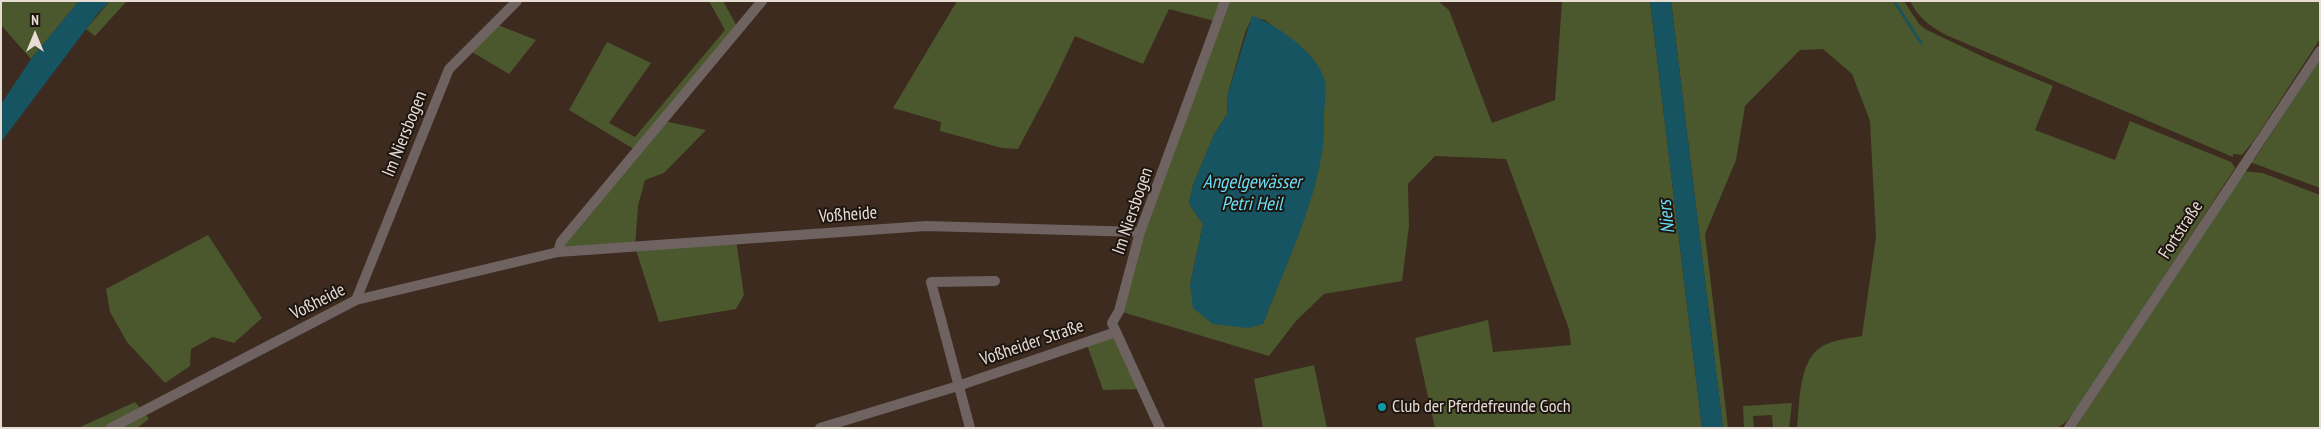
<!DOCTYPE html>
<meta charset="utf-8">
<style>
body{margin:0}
#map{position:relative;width:2321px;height:429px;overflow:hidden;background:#3c2b1e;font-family:"PT Sans Narrow",sans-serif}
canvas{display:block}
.frame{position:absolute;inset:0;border:2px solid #e8ddd5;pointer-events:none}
.north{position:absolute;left:10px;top:10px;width:50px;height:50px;-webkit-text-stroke:4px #1d1510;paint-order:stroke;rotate:0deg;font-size:14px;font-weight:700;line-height:20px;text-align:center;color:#e8ddd5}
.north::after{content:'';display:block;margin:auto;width:18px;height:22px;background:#e8ddd5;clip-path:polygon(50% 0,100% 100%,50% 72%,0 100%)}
</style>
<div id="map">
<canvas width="2321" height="429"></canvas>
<div class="frame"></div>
<div class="north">N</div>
</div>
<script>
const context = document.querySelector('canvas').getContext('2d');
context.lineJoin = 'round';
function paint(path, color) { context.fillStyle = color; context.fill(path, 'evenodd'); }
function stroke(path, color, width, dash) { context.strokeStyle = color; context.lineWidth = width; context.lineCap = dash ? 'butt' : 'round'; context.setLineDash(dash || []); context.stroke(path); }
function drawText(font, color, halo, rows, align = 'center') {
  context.font = font + ' "PT Sans Narrow",sans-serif'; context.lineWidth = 4; context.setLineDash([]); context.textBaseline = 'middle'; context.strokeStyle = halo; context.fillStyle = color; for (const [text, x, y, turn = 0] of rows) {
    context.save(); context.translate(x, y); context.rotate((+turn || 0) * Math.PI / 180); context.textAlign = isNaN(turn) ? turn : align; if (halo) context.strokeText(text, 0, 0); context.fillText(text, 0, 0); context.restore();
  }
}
paint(new Path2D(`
 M1,1H79L31,59L1,25Z
 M110,1H127L95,36L86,29Z
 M709,1H723L739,30L664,121L706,130L664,173L645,180L638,206L635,246L736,240L744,295L736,309L659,322L635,247L558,252L637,151L569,110L607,42L651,63L609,123L635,137L725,30Z
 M957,1H1438L1449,10L1492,123L1555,100L1562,1H1650L1702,428H1435L1415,338L1488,320L1493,352L1571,345L1569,329L1506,159L1435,156L1408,184L1409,226L1402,281L1324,294L1296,321L1269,356L1119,311L1140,232L1218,22L1169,9L1143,64L1075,36L1053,83L1018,149L1002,148L940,131L941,122L893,108ZM1252,17L1265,20L1300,47L1298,233L1263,324L1190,285L1203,224L1189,204L1193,185L1214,135L1227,114L1228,93L1245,33Z
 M1671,1H1904L1919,24L1925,29L1988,59L2053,86L2035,130L2115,160L2130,121L2231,162L2235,168L2081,404L2066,422L2057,428H1797C1800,401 1798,355 1827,344C1838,339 1851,338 1862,336L1876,237L1870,121L1852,74L1823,49L1800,50L1745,106L1736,160L1705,234L1728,428H1723Z
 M1910,1H2320V39L2253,142L2242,155L2233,154V157L1946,35C1930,26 1918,18 1910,1Z
 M493,23L536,40L509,74L467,49Z
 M2320,59V188L2250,162L2252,159L2254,160Z
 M2244,171L2263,173L2320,195V428H2075Z
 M208,235L262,318L234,343L213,337L191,349L190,366L165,383L127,342L110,312L106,289Z
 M1116,332L1141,389L1103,390L1086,342Z
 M1314,365L1327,428H1263L1254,379Z
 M135,402L149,419L137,428H78Z
 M1792,403L1789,428H1773L1772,415L1753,416L1754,428H1744L1743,406Z`), '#4b572c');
paint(new Path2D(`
 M79,1H110L99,12L1,142V104L31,59Z
 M1650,1H1671L1723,428H1702Z
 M1252,16C1275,23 1322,56 1325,83C1326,92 1325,103 1324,113C1324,124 1324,136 1323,147C1314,208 1285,267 1263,324L1248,328L1213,324L1193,308L1190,285L1203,224L1189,204L1193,185L1214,135L1227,114L1228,93Z`), '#155460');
stroke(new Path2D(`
 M1894,1L1921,43`), '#155460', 2.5);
stroke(new Path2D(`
 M558,252L561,242L762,1
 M356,300L449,69L517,1
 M111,428L356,300L558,252L926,226L1140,232
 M820,428L958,386L1116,332
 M970,428L931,282L995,281
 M1160,428L1112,323L1119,311L1140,232L1225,1
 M2069,428L2320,51`), '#6e6361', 10);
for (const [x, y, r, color] of [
 [1382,407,5,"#0f9aa8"]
]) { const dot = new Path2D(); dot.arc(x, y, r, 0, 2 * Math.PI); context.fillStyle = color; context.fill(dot); stroke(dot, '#1d1510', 2); }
drawText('18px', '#e8ddd5', '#1d1510', [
 ["Im Niersbogen",405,134,-68],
 ["Im Niersbogen",1133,211,-71],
 ["Voßheide",848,215,-4],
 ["Fortstraße",2181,230,-57],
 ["Voßheide",318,302,-27],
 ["Voßheider Straße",1032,343,-19]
]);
drawText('18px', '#e8ddd5', '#1d1510', [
 ["Club der Pferdefreunde Goch",1392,407]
], 'left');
drawText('italic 19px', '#6adef6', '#1d1510', [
 ["Angelgewässer",1252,183],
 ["Petri Heil",1252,205],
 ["Niers",1667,217,-97]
]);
</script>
